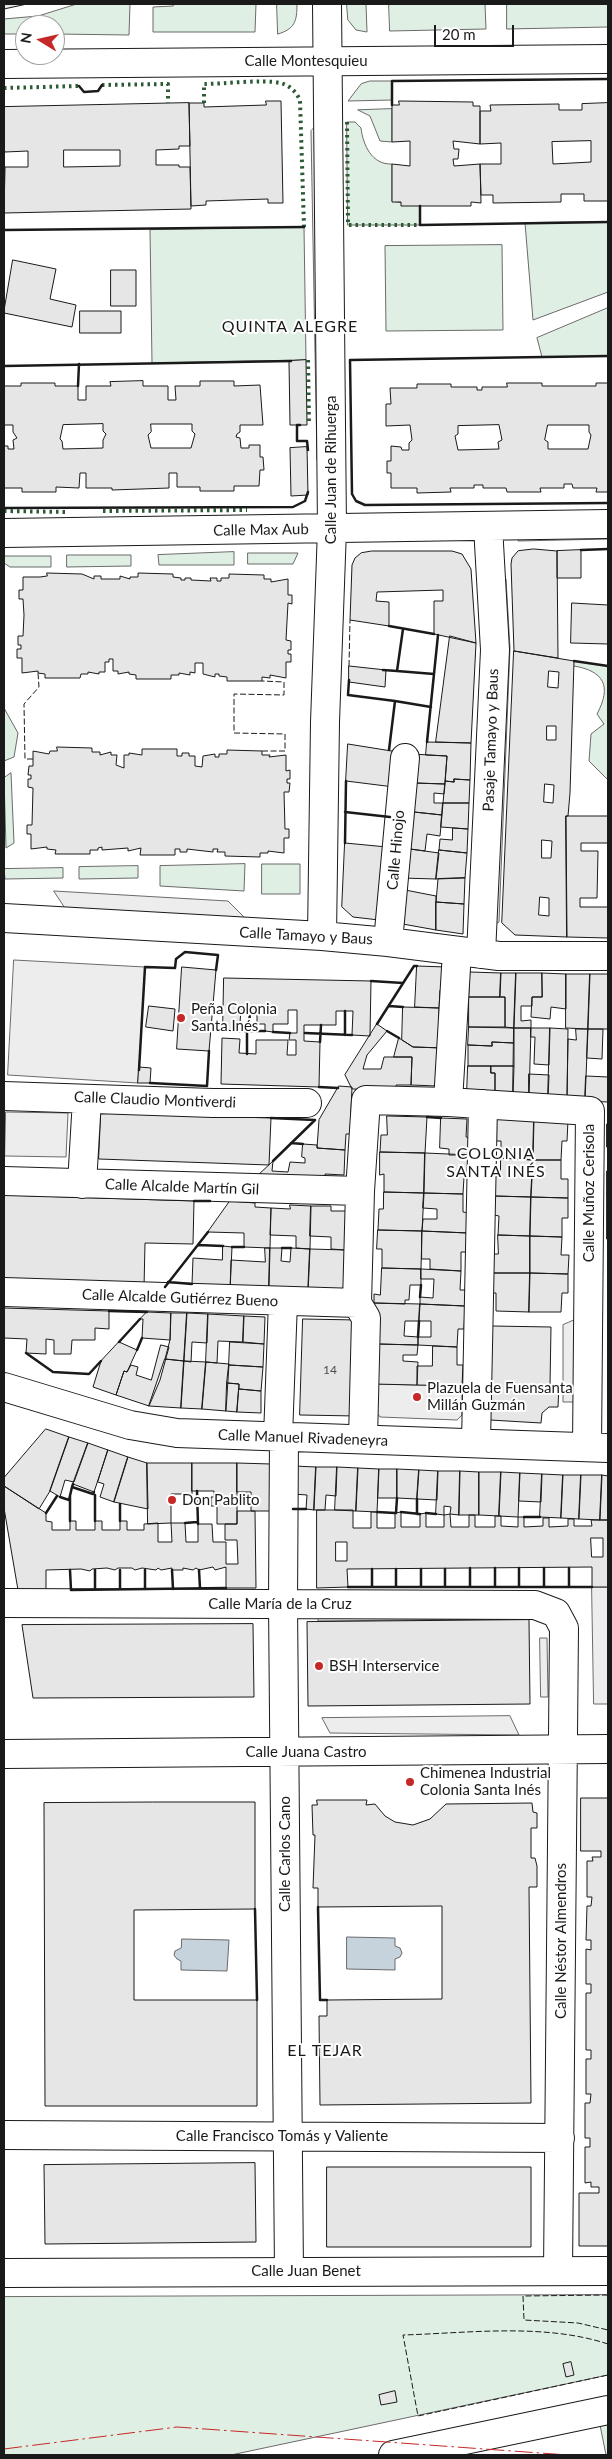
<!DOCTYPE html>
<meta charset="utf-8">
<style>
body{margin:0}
#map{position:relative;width:612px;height:2459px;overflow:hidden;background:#fff;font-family:Lato,sans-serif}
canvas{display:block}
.frame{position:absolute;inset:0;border:5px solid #1a1a1a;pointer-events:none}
.north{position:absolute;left:15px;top:15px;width:50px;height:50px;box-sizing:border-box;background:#fff;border:1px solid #a3a3a3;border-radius:50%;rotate:279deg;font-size:14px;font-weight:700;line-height:20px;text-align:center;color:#1a1a1a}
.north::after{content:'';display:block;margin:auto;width:18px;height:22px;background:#c62828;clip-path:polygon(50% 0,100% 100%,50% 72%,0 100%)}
.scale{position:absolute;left:434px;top:25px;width:80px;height:22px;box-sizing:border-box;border:2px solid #1a1a1a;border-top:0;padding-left:6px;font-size:15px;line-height:18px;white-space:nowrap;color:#1a1a1a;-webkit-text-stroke:4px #fff;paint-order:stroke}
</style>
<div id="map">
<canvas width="612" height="2459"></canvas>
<div class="frame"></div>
<div class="north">N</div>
<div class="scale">20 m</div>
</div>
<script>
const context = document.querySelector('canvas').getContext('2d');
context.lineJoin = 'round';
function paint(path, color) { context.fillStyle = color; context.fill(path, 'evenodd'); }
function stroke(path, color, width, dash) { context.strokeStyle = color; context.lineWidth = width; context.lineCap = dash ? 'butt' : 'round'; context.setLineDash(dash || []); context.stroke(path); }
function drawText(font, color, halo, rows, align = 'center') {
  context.font = font + ' Lato,sans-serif'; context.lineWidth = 4; context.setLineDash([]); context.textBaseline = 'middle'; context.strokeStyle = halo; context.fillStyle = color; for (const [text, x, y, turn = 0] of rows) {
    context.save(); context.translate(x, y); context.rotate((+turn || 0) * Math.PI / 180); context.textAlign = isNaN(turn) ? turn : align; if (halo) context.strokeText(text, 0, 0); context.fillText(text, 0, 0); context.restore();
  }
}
const green = new Path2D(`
 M77,4H130L129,35L55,34V25H25V34H4V19L38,16Z
 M173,4H256L255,32H153V7L173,6Z
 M277,4H297C297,21 295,29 278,34Z
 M347,4H366L367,32L356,30L348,20Z
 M389,4H485L486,29L390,31Z
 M507,4H608V27L507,29Z
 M370,81H392V100L348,101L361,84Z
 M392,109V142L380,141L370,116L358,110Z
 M347,122H355L361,128C363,145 372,165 392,164V201L420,206V225H348Z
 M608,222V292L533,320L525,223Z
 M304,227L306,360L152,363L150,230Z
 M502,245L503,330L386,331L385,246Z
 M608,308V356L542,357L537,338Z
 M234,552V565H159L158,555Z
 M248,553H298L293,564H248Z
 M67,555H131V566L67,567Z
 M4,556H51V567H10L4,563Z
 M574,661L608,666V780L589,761L591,734L604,724L597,714C612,686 604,671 574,666Z
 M4,678V708L18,733L14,757L4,761Z
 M11,773L14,843L6,848L4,778Z
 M245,864L244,891L160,886V866Z
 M262,864H300V894H262Z
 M138,866V878L79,879V867Z
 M63,868V878L5,879L4,869Z
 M608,2295V2375L231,2455H4V2297Z
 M608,2419V2455H606L599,2420Z`);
paint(green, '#e0efe3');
stroke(green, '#6a6a6a', 1);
const parking = new Path2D(`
 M320,122L326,467L317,460L311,131Z
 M608,531V539L518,541V533Z
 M498,578L506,579L510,648L499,922L490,927Z
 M54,891L228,901L245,918L66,909Z
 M14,960L145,967L138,1083L8,1075Z
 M6,1112L68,1113L66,1157L5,1156Z
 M577,1319L578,1402H563V1325Z
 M373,1384L462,1386V1415L457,1420L380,1417L373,1407Z
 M592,1587H608V1704H594Z
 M505,1610V1619L318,1621V1612Z
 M540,1638H547L548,1697H541Z
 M510,1716L519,1735L330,1733L322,1718Z`);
paint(parking, '#ededed');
stroke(parking, '#6a6a6a', 1);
const water = new Path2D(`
 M347,1937L395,1938V1946L400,1948L402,1953L400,1957L395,1959V1970L347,1969Z
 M182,1939L229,1940L227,1971L181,1970V1961L177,1959L174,1955L175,1951L181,1948Z`);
paint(water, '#c6d2dc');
stroke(water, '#6a6a6a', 1);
const building = new Path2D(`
 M4,4H27L4,9Z
 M266,101H281L283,203H268V199L206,201V205L191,206L189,103H204V107L266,105Z
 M399,101L473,102V106H480V144L453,141L454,149H459L458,159H453L454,166L480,164L481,203L471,202V206H401V202H392V164L410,166V141L392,142V105H399Z
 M189,103L190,146H179V149L156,150V165H179V167H190L191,209L4,213L5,167H28V151L5,152L4,149V107ZM64,150H120V166L64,167Z
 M608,103V201H584V194H561V202L493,203V195H481L480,164H501V143L480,144V111H491L490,105L559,104V110H582V104ZM591,141V162L553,164L552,142Z
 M13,260L56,269L50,299L76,305L72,327L4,313Z
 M111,270H136V306H111Z
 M80,311H121V333H80Z
 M306,360L307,425H290L289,361Z
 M143,381V386H168V400H176L175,386H200V381H234V386L260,385L263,425H240V432L237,434L236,437L240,438L241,448H249V445H260V457H263L264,470H260L259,486H234V491H200V487H177V473H169V488L112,490V488H86V473H80L79,488L56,487V492H22V488H4V446H8V449H14L13,440L17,438L13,432V425H4V386H21V383H55V386H78V400H86V386H111L110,382ZM103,424V431L106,434L103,440V448L63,449L62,441L60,439L63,425ZM151,424H192V431L195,434L191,448H151L148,435L151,432Z
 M507,383H542V386H596V383H608V492H596L597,488H573L572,484H564V488H540L541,492H507L506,488H483V485H474V488H450L451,492L417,493V488H391V473H387V461H391V446L401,447L402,450H409V443L412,440L410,425L386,426V404H391L390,388H417V384H451V387H477V390H482V387H507ZM499,425L502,440L498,442L499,449L458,450L455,436L458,434V426ZM548,425H589V432L591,435L588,449H548V442L545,440Z
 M307,447L308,495L291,496L290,448Z
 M534,549L557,551L558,658L514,651L511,564L512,558L518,551Z
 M581,550V578H557V551Z
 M372,551H452L462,554L471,569L476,643L434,634V601H443V590L377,592L376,601L389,602V626L350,620L352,565L355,558L361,553Z
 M47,573L82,574L94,579V576H101V579H120V576L130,579V577H138V573L173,574V577L181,578V580H185V578H191V580L211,581L210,578H217V581H221V578H229V574L264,575V579H271V582L288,579V595H292V604L288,603L286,640L291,641V650H288V654H291V662H286V678L270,675V678L262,677V681H227V677L219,676V674H215V677L203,674V663H195V673L190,672V675L179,673V675H171V679H136V675L129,674V672L118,674V671H113V659H109V662H105V672H99V674L88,672V674H81L80,678H45V674L38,673V671L22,673V658H17V649H21V645H18V636H23L24,615L23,599H19V590H23V577H40L47,576Z
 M572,603L608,605V644L571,643Z
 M450,636L476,643L471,743L436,742Z
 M514,651L574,661L570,793L568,816H566L567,937L515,935L502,923ZM549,671L559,672L558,688L548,687ZM547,726H556V740H547ZM545,784L554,785L553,803L544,802ZM542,840L552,841L551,858H542ZM540,897L549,898V916L539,915Z
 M349,666L386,670L385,687L349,682Z
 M427,742L471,743L470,780L454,779V782L445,781L447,756L426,755Z
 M348,744L398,752L394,787L346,781Z
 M57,747L92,748V752H100V755L111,752V755H117L116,765L124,768V755H129V753L142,755V749H177V756H182V753H189V756H195V766L202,767L203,756L215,754V757H219V754H227V750L262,751V755H270L269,757L286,755V771L290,770V779H287V783H290L289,792H284L285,829H289V838H284V853L268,851V853H260V857L225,856V852H217L218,849H213V852L187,849V852H180V849H175V855H140L141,848L128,851V848L102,850V847L98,848V850H90V854H55L56,850L47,849V847L31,849V834H27V825H32L33,788L28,787V779H31V775H28L29,766H33V751L49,754L50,751H57Z
 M412,754L447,756L445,784L412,783Z
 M454,779L470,780L469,803H443L445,781L454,782Z
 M417,783L445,784L444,794L434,793V803H443L442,815L414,812Z
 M443,803H469L468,829L441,827Z
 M414,812L442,815L440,836L427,834L425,851L410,849Z
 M566,816H608V843H581V851H598L597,898H580V907H608V938L567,937Z
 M453,828L468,829L467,853L439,850L440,839L452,840Z
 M345,843L387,847L379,920L353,917L342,907Z
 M410,849L439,853L436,879L401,878Z
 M439,850L467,853L465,878L436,879Z
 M465,878L464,904L436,902L438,879Z
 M400,889L436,896V930L397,923Z
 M436,902L464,904L463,934L436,930Z
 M417,966L446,967L445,990H440L439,1008L415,1007Z
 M182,967L216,970L209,1051L177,1049Z
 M470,972L501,973L500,997H469Z
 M501,973H516L514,1028L505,1027V997H500Z
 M516,973H542V997H532V1006H521V1021L531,1020V1028H514Z
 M542,973L566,974V1009L551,1007L550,1019L531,1017L532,997H542Z
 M566,974H590L588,1029L566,1028Z
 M590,974H608V1029H588Z
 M224,978L371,981L370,1036L352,1035L353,1011H336V1025H304V1041L320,1042L319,1087L221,1084L222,1038L240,1039L239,1053L256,1054V1040H288L287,1055H296V1040H289L290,1033H297V1010H288V1024H273V1032L265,1031V1024H257V1009H241L240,1023H236V1031L223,1030Z
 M469,997H505V1027H469Z
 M149,1006L175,1009L173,1031L146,1027Z
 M403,1007L439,1008V1028L444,1048L413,1047L402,1040Z
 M377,1024L387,1031L367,1055L363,1069H381L384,1057H412L411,1085H396L397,1090L352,1089L345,1075Z
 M469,1027L514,1028V1043L492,1042V1046L468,1045Z
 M514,1028H531L529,1098L513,1097Z
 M531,1028H550L549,1065L534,1064L535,1037H531Z
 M550,1028L568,1029L567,1099H548Z
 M576,1029H588L585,1101L567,1099L568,1039L576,1040Z
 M588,1029H603L602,1059L587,1058Z
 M399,1038L413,1047L444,1048L437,1086L411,1085L412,1057H394Z
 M492,1042L514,1043V1066H468V1045L492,1046Z
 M468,1066H491V1073H495V1096L467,1094Z
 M491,1066H514L513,1097L495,1096V1073H491Z
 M139,1067L151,1068L150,1083H138Z
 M529,1074L549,1075L548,1099L529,1098Z
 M586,1076L608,1077V1102L585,1101Z
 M339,1086L352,1087L350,1134H346L345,1150L317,1148L319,1120Z
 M101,1113L271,1118L269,1165L99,1159Z
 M387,1116L427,1117L425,1153L380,1152L381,1135H387Z
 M441,1118L467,1119L466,1137L472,1138L471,1155H449V1149L440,1148Z
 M497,1118L534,1119L533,1160L501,1158V1141H497Z
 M534,1119L568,1120L567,1141H562L561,1160H533Z
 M607,1124H608V1147H607Z
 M303,1144L317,1145V1148L345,1150L344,1175L325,1174V1180L256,1177L273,1161L272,1171L288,1172L290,1162L305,1163V1158L302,1157Z
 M380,1152L425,1153L424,1193L384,1192V1174L380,1175Z
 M425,1153L471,1155L470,1177H464L463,1194L424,1193Z
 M501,1158L533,1160L531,1197L494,1196L495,1176H500Z
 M533,1160H561V1179H568V1198L531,1197Z
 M607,1171H608V1193H607Z
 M384,1192L424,1193L422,1231L378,1230L379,1209H383Z
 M424,1193L463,1194V1212L469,1213L468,1233L422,1231L423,1219H437V1209L423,1208Z
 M607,1193H608V1216H607Z
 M4,1195L194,1201L193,1244L145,1243L144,1288L4,1283Z
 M494,1196L531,1197L530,1236L498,1235L499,1216L494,1215Z
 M531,1197L568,1198V1218H562V1237L530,1236Z
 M230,1201L255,1203V1207L271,1208L270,1248L244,1247V1233L208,1232Z
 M290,1205L311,1206L310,1249L296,1248V1236L270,1235L271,1208L290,1209Z
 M311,1206H331V1211H348L346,1250L331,1249V1237L310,1236Z
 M607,1216H608V1239H607Z
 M378,1230L422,1231L421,1269L382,1268V1249H377Z
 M422,1231L468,1233L467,1252H461V1271L430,1269V1259H422Z
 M498,1235L530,1236V1273H492L493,1254H498Z
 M530,1236L562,1237L561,1255H569L568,1274L530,1273Z
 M223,1246L232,1247L230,1291L192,1284L193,1258L222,1260Z
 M265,1248H270L269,1287L230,1291L231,1260L265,1262Z
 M270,1248H282L281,1261L290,1262L291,1248L310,1249L308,1294L269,1287Z
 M310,1249L346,1250L345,1289L308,1294Z
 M382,1268L421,1269V1285H410L409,1300H405V1304L374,1303V1294L380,1295Z
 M421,1269L461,1271L460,1290H466L465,1306L420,1304V1297L433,1298L434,1279H421Z
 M492,1273H530L529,1312L496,1311V1293H491Z
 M530,1273L568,1274V1293H562L561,1312H529Z
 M374,1303L420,1304L419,1321H405L404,1336L418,1337V1345L378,1344L373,1326Z
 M420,1304L465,1306L464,1329H458L457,1347L418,1345V1337H431V1321H419Z
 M4,1308L109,1311V1329L95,1328V1340H72L71,1354H54V1340L46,1339V1354L26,1353L27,1339L4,1338Z
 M147,1312L171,1313L170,1340L142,1338L143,1319H140Z
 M171,1313H187L184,1361L165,1359L170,1340Z
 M187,1313L208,1314L207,1343L192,1342L191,1362L184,1361Z
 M208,1314L244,1316L243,1342L218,1341L217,1363L206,1362Z
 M244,1316L265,1317L264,1344L243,1342Z
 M303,1319L358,1320L356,1416L300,1415Z
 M492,1326L551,1327L550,1385H559L558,1407H549L542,1413L541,1423L490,1420Z
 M119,1342L137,1350L127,1372L124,1371L116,1395L93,1387L101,1361Z
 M230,1342L264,1344L263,1367L229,1365Z
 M378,1344L418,1345L417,1355H403V1361L418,1362L417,1385L373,1384Z
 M161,1345L169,1347L160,1380L149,1406L116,1395L124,1371L127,1372L131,1365L138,1367L136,1375L151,1380Z
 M433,1346L457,1347V1365H463L462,1386L417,1385V1366H432Z
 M165,1359L184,1361L181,1408L149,1406Z
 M184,1361L206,1362L202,1409L181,1408Z
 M206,1362L229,1364L226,1411L202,1409Z
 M229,1365L263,1367L261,1391L239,1389V1384L227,1383Z
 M227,1383L239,1384L237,1412L226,1411Z
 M239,1389L261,1391V1413L237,1412Z
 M46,1429L69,1437L50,1491L39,1509L4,1486V1478Z
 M69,1437L88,1443L74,1482L65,1480L60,1497L50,1491Z
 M88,1443L108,1450L94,1492L73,1484Z
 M108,1450L128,1457L114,1502L100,1497L104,1484L98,1482Z
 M128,1457L147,1463L148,1509L114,1502Z
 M147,1463H192V1494H171V1523L148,1524Z
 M192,1463H237V1524H217V1506H211V1497H214V1491H192Z
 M237,1463L271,1464L270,1511H251V1492H237Z
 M294,1466L316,1467L314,1510L306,1509L307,1495L293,1494Z
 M316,1467H337L336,1496L326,1495L325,1510H314Z
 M337,1467L358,1468L356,1511L335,1510Z
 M358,1468L379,1469L377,1512L356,1511Z
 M379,1469H397V1498H378Z
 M397,1469L419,1470L417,1499L397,1498Z
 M419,1470L438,1471L437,1500L417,1499Z
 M438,1471H460L459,1515L450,1514L451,1507L444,1506V1515L436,1514Z
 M460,1471L479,1472V1515H459Z
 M479,1472H501L499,1516L479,1515Z
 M501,1472L520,1473L518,1517L499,1516Z
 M520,1473L542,1474L541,1502L519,1501Z
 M542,1474L563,1475L561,1518L540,1517Z
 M563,1475H581L579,1519L561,1518Z
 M581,1475H602L600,1520L579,1519Z
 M602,1475L608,1476V1520H600Z
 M4,1486L46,1513V1521L52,1522V1530H70V1521H76V1530H95V1521H102V1530H120V1521H127V1530H144V1524L158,1523V1542H172L171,1523H185L186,1542H198V1524H212L213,1542H226V1564H238L237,1540H225V1524H237V1511H255L256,1588H226V1567L215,1570L213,1567L199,1570L196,1568L193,1570L183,1568V1570H172V1568L161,1570L158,1568L156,1570L142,1568L135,1570L132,1568H118L115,1570L107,1568L92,1569L90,1571L81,1569L46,1570V1590H18L4,1508Z
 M317,1510H353V1528H371V1512H377V1528H395V1513L401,1512V1527H420V1514L426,1513V1527H444V1515L450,1514L451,1527H469V1515H475V1527H495V1516H501V1526L518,1527V1517H524V1527L543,1526V1518H549V1527L568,1526V1519H574V1526H592L591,1520H608V1587H592V1567L347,1569L348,1587L317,1588ZM591,1538H603V1557H592ZM336,1542H347V1561H336Z
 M529,1620L530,1704L308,1706L307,1622Z
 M253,1624L254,1697L33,1698L22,1625Z
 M581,1798H608V2246H579V2193H599V2187H591V2182L585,2183V2147H590V2138H585V2103H590L591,2094H586V2059H591V2050H586V1993H591V1984H586V1949L591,1950V1940H586L587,1906H591L592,1897H587V1861H593L592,1857H601V1851H581Z
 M317,1800H367L366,1805L375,1804L385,1816L395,1822L413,1825L430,1819L446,1804L532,1803L533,1812L537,1813V1828H531V1858H535L537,1866V1887H529L531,2103L320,2105L319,2016H327V2000L442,1999V1906L318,1907V1888H313L315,1835H313L312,1805H317Z
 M153,1802H255V1909L134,1910V2000H257V2106H45L44,1803Z
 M255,2163L256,2242L45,2244L44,2165Z
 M327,2167H531V2247H327Z
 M571,2362L574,2375L566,2377L563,2364Z
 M395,2391L397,2402L381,2405L379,2395Z`);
paint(building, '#e6e6e6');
stroke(building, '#1a1a1a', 1);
const minor = new Path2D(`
 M4,64L608,59
 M4,533L608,524
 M4,918L322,936L388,942L499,956H608
 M322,936L325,722L332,529L327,4
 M388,942L405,758
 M481,954L495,650L488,526
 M4,1096L213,1103H307
 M448,1102L457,951
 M4,1181L360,1191
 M82,1184L87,1099
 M4,1292L357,1303
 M4,1387L130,1425L177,1433L608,1448
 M278,1437L283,1301
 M284,1437L283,1603L289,2272
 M363,1439L366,1318L357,1303L360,1191L366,1100L448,1102L590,1111L587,1447
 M476,1443L483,1104
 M4,1603L535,1605L556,1613L564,1628L558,2271
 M4,1754L608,1749
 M4,2135L560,2138
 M4,2273L608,2271
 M393,2455L608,2410`);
stroke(minor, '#1a1a1a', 30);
stroke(minor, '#fff', 28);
stroke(new Path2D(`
 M102,85L168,84V103
 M4,88L79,86
 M204,103V84C224,84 262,79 280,83C290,85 296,92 300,100L304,227
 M347,122L348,225H420
 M308,360L309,425
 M4,511L68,512
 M103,511L247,510`), '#2b5a34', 4, [2.5, 4]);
stroke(new Path2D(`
 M349,666L350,620
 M262,751H285V734L234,733V694L284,695V682L262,681
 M33,759H25L24,704L39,687L38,673
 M608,2295L523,2296L524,2320L578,2323L608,2330
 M608,2344C544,2323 469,2333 403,2335L418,2416L608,2375`), '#1a1a1a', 1, [6, 2.5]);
stroke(new Path2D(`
 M79,86L84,92L98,91L102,85
 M392,105V81L608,79
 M420,206V225L608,222
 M4,230L304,227
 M608,356L350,360L352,494L356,501L365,505L608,503
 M4,366L291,361
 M78,386L79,364
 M300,425H297V441H307L308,450
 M4,508L293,507L305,501L308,492
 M581,550L608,549
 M389,626L434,634
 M403,629L397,671L434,674
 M574,661L608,666
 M383,670L397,671
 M349,680L348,695L395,701
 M427,742L438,635
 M389,750L395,701L431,707
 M345,812L390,817
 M345,843L346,781
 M371,981L403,983
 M389,1006L403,1007
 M377,1024L414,966H417
 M236,1031H265
 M249,1031L250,1009
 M387,1031L399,1038
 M273,1032L290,1033
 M305,1033L352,1035
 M345,1035V1011
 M320,1042L321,1025
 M247,1054V1031
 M139,1070L145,967L175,968L176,959L185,952L218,955L216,970
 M150,1083L207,1086L209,1051
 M319,1087L338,1088
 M427,1117L441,1118
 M271,1118L315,1120L273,1161
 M291,1143L303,1144
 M194,1201H210
 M198,1245L223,1246
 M232,1247H244
 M282,1248H291
 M168,1282L192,1284
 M165,1287L208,1232
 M420,1297L421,1285
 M109,1311L147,1312
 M418,1337L419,1321
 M119,1342L140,1319
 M137,1350L142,1338
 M26,1353L53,1372L89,1374L101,1361
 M73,1484L72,1487L93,1494L94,1492
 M197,1491L198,1524
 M70,1496V1521
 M60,1497L69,1500L72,1487
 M293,1509H306
 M377,1512L395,1513
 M401,1512L420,1514
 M46,1513L57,1496
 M396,1513L397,1498
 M426,1513L436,1514
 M417,1514V1499
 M524,1517H540
 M95,1521V1495
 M120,1521V1504
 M185,1523L197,1522
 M470,1568V1587
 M495,1568V1587
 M569,1568V1587
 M421,1569V1587
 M70,1570L71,1590
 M95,1570V1589
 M120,1570V1589
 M145,1570V1589
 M172,1570L173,1589
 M199,1570L200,1588
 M348,1587H592
 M372,1587V1569
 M396,1587V1569
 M445,1587V1569
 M519,1587V1568
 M544,1587V1568
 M71,1590L226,1588
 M318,1907L320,2000H327
 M255,1909L257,2000`), '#1a1a1a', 2.5);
stroke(new Path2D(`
 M4,2449L177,2427L568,2455`), '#c62828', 1, [18, 4, 2.5, 4]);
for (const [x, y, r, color] of [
 [181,1018,5,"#c62828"],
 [417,1397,5,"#c62828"],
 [172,1500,5,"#c62828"],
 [319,1666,5,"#c62828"],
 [410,1782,5,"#c62828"]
]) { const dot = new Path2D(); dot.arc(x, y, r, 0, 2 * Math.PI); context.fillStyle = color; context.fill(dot); stroke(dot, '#fff', 2); }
drawText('12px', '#4d4d4d', null, [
 ["14",330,1370]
]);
drawText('15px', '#1a1a1a', '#fff', [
 ["Calle Montesquieu",306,61],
 ["Calle Juan de Rihuerga",331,470,-90],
 ["Calle Max Aub",261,530,-1],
 ["Pasaje Tamayo y Baus",491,740,-88],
 ["Calle Hinojo",396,850,-85],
 ["Calle Tamayo y Baus",306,936,3],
 ["Calle Claudio Montiverdi",155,1100,2],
 ["Calle Alcalde Martín Gil",182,1187,2],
 ["Calle Muñoz Cerisola",589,1193,-90],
 ["Calle Alcalde Gutiérrez Bueno",180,1298,2],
 ["Calle Manuel Rivadeneyra",303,1438,2],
 ["Calle María de la Cruz",280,1604],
 ["Calle Juana Castro",306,1752],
 ["Calle Carlos Cano",285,1854,-90],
 ["Calle Néstor Almendros",561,1941,-90],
 ["Calle Francisco Tomás y Valiente",282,2136],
 ["Calle Juan Benet",306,2271]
]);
drawText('15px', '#1a1a1a', '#fff', [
 ["Peña Colonia",191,1009],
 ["Santa Inés",191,1026],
 ["Plazuela de Fuensanta",427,1388],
 ["Millán Guzmán",427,1405],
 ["Don Pablito",182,1500],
 ["BSH Interservice",329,1666],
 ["Chimenea Industrial",420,1773],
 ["Colonia Santa Inés",420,1790]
], 'left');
context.letterSpacing = '1px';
drawText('16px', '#1a1a1a', '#fff', [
 ["QUINTA ALEGRE",290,327],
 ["COLONIA",496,1154],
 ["SANTA INÉS",496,1172],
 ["EL TEJAR",325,2051]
]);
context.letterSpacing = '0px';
</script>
